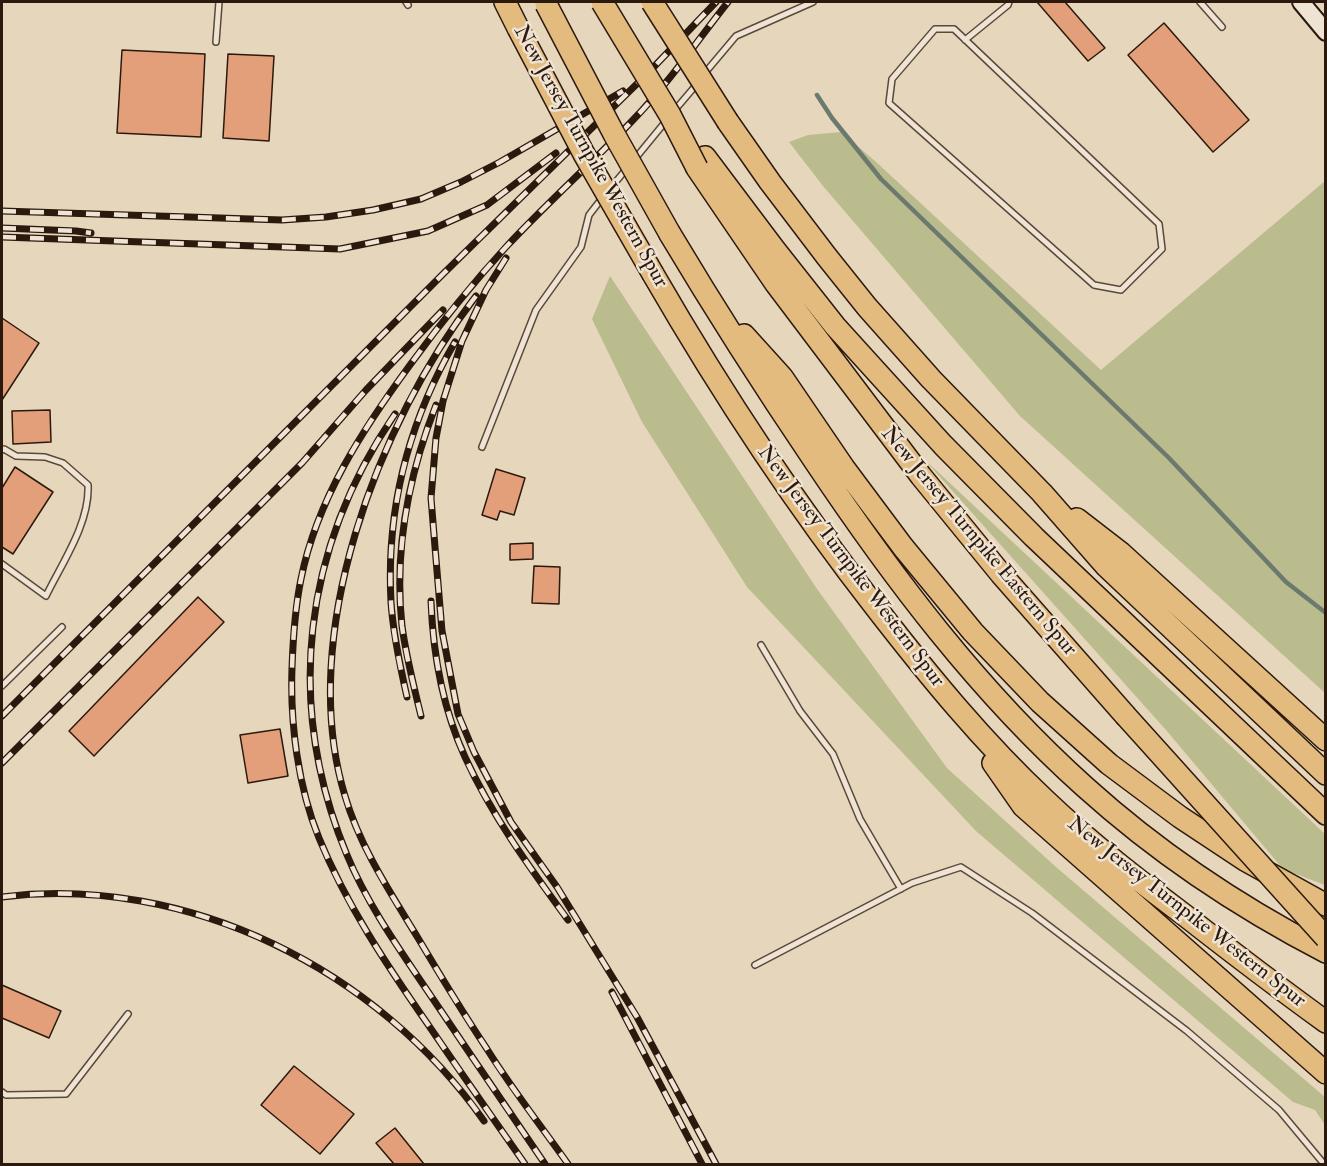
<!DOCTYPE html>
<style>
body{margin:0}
#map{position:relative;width:1327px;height:1166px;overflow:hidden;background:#e6d6bc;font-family:"IM FELL Double Pica",serif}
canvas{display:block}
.frame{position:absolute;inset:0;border:3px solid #2c190e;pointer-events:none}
</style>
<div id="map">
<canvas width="1327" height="1166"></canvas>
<div class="frame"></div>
</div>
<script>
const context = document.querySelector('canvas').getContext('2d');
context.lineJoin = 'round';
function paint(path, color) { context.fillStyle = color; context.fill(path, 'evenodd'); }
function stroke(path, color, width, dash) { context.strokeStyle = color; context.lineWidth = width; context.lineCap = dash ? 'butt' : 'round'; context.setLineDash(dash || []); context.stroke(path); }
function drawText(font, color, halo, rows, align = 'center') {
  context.font = font + ' "IM FELL Double Pica",serif'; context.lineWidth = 5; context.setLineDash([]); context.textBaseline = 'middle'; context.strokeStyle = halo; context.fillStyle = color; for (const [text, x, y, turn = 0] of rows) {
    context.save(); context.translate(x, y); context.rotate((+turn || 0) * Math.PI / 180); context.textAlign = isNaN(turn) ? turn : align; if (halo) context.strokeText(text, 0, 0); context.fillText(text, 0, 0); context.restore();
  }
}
paint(new Path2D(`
 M841,132L875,161L1101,370L1325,181V693L1020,416L823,186L789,142L808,135Z
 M610,276L817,589L947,768L1056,867L1325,1097V1125L1315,1110L1293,1102L976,831L747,587L642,422L592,319Z
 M924,459L1325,834V885L1283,869L1166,730Z`), '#babc8d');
stroke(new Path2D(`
 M817,95L832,118L881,179L1169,458L1286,582L1326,613`), '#6c796e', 4.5);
const building = new Path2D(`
 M1037,2H1065L1105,48L1088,61Z
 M1164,23L1249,120L1213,152L1128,55Z
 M122,50L205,54L201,137L117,133Z
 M228,54L274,56L269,141L223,138Z
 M2,318L39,343L2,400Z
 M50,410L51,442L13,444L12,411Z
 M15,467L53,492L13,554L2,547V488Z
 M496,469L525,478L514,515L500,511L497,520L482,515Z
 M533,543V559L510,560V544Z
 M534,566L560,567L559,604L532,603Z
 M198,597L224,622L94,756L69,731Z
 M280,729L288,776L248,783L240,735Z
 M2,985L61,1011L49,1038L2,1018Z
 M294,1066L354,1114L320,1154L261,1105Z
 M395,1128L424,1164H394L376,1143Z`);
paint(building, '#e29f7a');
stroke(building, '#2c190e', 1.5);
const lane = new Path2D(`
 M406,2L408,5
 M1200,2L1222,27
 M935,29H954L1159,224L1162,249L1121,290L1094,285L889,103L892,79Z
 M965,40L1008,5L1009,2
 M216,42L219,2
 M704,74L736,36L813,2
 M674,111L697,84
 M634,160L666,121
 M609,190L628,167
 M482,447L536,310L581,247L589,215L603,197
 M2,450L4,449L16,456L45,457L63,463L88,485C90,523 62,563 46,596L2,564
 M761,645L800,711L833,754L860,819L901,889
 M2,686L62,627
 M755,965L912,883L961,867L1032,913L1187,1031L1279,1110L1324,1164
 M2,1092L6,1095L66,1094L128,1014`);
const secondary = new Path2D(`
 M1301,2L1326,32`);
const highway = new Path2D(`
 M505,2L518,28
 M728,122L770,182L827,257L867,307L931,379L1042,493L1106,566L1326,774
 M705,157L775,250L835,326L943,445L1034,537L1326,814
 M697,168L776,284L921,476L1001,574L1125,715
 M670,234C716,311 764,386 814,460C893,578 979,692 1085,787C1157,852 1239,907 1326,952
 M653,274C720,390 794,503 877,609C929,676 983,742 1045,800C1090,843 1138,880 1187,917C1233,953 1279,988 1326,1022
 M744,335L782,377L844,468L903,547L973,632L1040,702L1109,764L1180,817L1245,860L1326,905
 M1077,519L1121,553L1326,740
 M993,763L1023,806L1326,1073`);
stroke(lane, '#5a483a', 8);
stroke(secondary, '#2c190e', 20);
stroke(highway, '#2c190e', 24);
stroke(lane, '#efe4d3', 5);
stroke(secondary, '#efe4d3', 16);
stroke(highway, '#e3bb7e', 21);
const rail = new Path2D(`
 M2,211L282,220L326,217L373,210L421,199L461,182L500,162L623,91
 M2,228L76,231L91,233
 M2,237L340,249L428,231L487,205L556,153
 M506,258L486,290L462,341L443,401L436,438L431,498L435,547L442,631L458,714L474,752L511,822L557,887L637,1017L716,1164
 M476,296C378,423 296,636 345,796C360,847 390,892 418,938C440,975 463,1013 487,1049C512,1089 541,1126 568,1164
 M395,414C303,548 284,704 347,855C368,906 402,953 433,999C470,1054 508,1110 545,1164
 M431,601C433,654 443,709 465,757C492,816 530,868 568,920
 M407,697C400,666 393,634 391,602C386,509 409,421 455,342
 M2,716L444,273L647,74L716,2
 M421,716C414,687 406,656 402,626C394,551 409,474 436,405
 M2,763L302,463L366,390L443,310
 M2,897C188,874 378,970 484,1121
 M612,992L702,1164
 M525,1164C492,1117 459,1070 427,1023C386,964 346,904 319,838C298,787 290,723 292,668C293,639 295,608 301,579C317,499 363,429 410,365C440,324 472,284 506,247C547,203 592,163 633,120C668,84 697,41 728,2`);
stroke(rail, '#2c190e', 7);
stroke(rail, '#efe4d3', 4.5, [14]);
const highwayBridge = new Path2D(`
 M602,2L670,115L697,168
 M652,2L728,122
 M546,4L614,134L670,234
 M518,28L584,154L653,274
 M1125,715L1326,938`);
stroke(highwayBridge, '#2c190e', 24, []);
stroke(highwayBridge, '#e3bb7e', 21);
drawText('21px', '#2c190e', '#efe4d3', [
 ["New Jersey Turnpike Western Spur",590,157,61],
 ["New Jersey Turnpike Eastern Spur",978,542,50],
 ["New Jersey Turnpike Western Spur",850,567,53],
 ["New Jersey Turnpike Western Spur",1186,913,38]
]);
</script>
